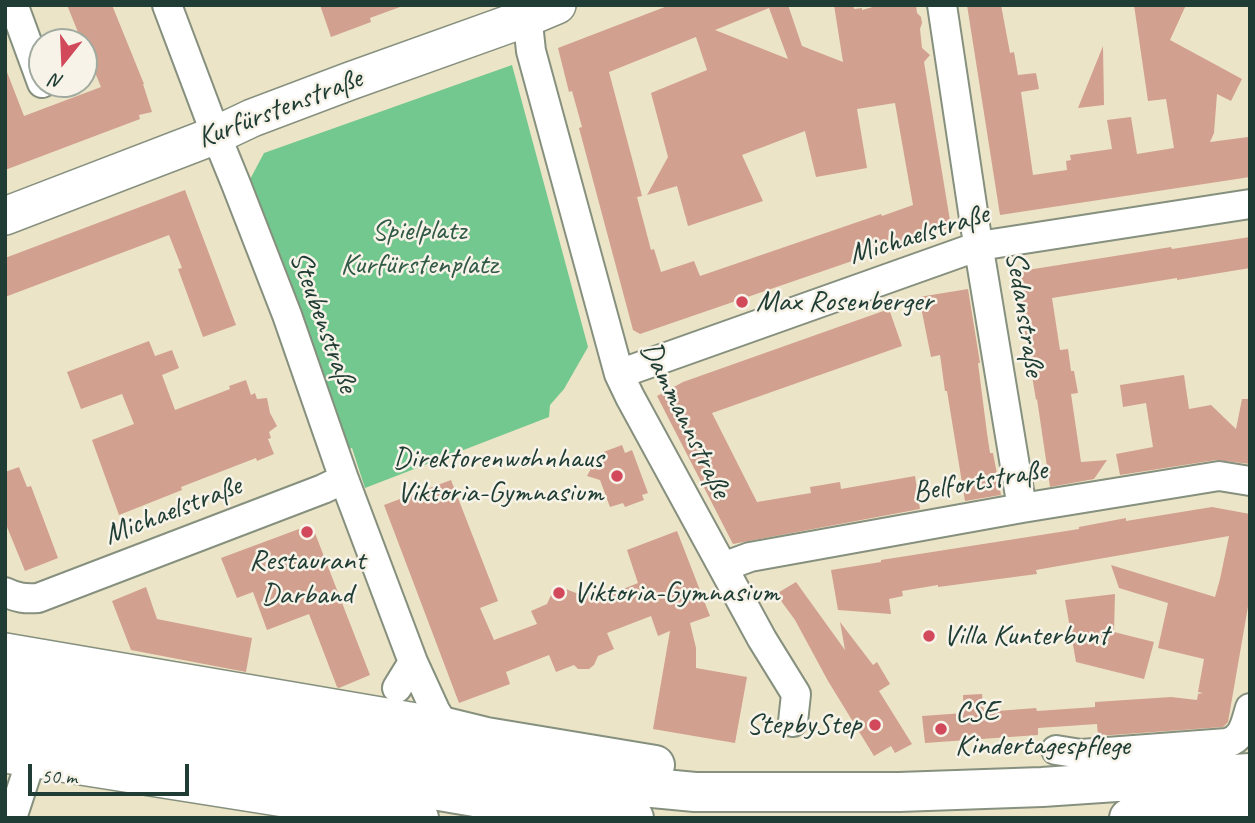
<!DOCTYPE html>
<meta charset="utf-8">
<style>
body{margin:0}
#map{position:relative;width:1255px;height:823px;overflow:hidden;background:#ece4c7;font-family:Caveat,sans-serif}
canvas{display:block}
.frame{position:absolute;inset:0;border:7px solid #1f3d34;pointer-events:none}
.north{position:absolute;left:28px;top:28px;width:70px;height:70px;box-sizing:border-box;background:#f7f3e8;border:2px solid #a1aaa0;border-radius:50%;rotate:198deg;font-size:19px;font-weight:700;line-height:28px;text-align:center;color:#1f3d34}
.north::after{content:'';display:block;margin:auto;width:24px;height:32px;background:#d1495b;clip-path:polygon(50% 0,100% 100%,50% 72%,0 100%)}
.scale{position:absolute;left:28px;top:764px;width:161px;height:32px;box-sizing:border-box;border:4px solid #1f3d34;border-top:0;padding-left:9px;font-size:21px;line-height:24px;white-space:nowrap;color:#1f3d34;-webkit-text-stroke:5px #f7f3e8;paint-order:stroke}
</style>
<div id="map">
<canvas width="1255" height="823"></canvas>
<div class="frame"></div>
<div class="north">N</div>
<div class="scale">50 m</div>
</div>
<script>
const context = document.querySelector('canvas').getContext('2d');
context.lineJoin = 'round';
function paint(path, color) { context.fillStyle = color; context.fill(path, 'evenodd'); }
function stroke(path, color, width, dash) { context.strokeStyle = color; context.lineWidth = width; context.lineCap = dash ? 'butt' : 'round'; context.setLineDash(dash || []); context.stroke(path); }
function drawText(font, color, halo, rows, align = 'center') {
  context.font = font + ' Caveat,sans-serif'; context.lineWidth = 5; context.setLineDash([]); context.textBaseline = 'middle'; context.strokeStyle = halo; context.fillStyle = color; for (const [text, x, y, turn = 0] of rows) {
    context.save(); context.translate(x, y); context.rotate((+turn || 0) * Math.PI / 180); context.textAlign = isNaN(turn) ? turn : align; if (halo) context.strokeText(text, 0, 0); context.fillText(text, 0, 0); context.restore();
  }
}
paint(new Path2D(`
 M512,65L588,347L564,389L550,405L549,417L365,488L352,448L345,450L247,185L264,153Z`), '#72c88e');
paint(new Path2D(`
 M67,5H112L144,84H143L152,112L139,115L140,119L5,170V72H7L24,116L101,87L84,46V42H82Z
 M320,5H400V7L370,18L371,22L331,37Z
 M670,5H788L802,46L843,62L834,5H853L854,9L862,8V10L880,5H916L917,13L921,17L922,23L920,29L922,48L930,55L924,62L951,227L640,334L633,330L579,128L582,127L572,91L569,92L558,48ZM769,8L788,59L715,30ZM696,37L707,70L651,93L668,157L647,195L677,186L688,226L763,201L742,155L805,131L816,177L867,168L857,109L895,103L913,205L882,216L881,214L700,276L694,261L661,272L654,249L651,250L637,197L642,196L609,72Z
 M967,5H1001L1010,53L1014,52L1018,75L1036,73L1039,89L1021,92L1033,175L1067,170L1066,161L1071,160L1070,155L1112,149L1107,120L1131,117L1137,154L1174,148L1166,99L1148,101L1134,5H1186L1170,40L1242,79L1231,101L1217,94L1214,133L1210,142L1248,137L1250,148V177L1000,215Z
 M1103,46L1104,105L1078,108Z
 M185,190L236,325L203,337L178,269L182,268L169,235L5,297V258Z
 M1250,237V268L1177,280V278L1052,298L1060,350L1068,349L1071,371H1074L1078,393L1071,394L1081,462L1107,460L1094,479L1050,487L1037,399L1036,400L1015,272L1171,247L1172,249Z
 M968,289L980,363H978L987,433L990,453H993L1001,495L965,501L947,391H945L940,355L931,357L919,297Z
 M889,309L902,346L712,413L757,502L811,493L810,487L840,482L841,489L915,476L920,509L733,544L657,396L683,382Z
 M149,341L155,356L172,350L179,368L162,375L175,410L230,389L229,386L246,380L251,395L255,393L257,399L267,398L270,413L277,426L269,432L271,438L268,439L274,454L257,461L256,458L181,487L182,490L119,515L92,440L134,424L122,394L81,409L67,372Z
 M1184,375L1189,409L1211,405L1236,429L1242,399H1250V464L1216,460L1120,475L1116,454L1153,447L1146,403L1123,407L1120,385Z
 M622,445L625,453L632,450L648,493L642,495L644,500L625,507L623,503L610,507L600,480L587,476L594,463L601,461L598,454Z
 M19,467L27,487L31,486L58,558L25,571L5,522V472Z
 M451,480L498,601L480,608L494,640L537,624L531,611L547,604L552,593L557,589L563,588L576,593L590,588L596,600L638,583L627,550L677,531L710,616L690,623L696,648V668L747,677L735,743L653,729L670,631L658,636L651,616L607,633L614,649L598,656L594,665L589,669H578L574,665L556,672L549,655L506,672L510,684L459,703L384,505Z
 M1212,507L1250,514V595L1228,722L1223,727L1098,736L1097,724L1038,728V735L925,743L922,716L964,713L963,695L982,694L984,712L1036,708L1037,711L1095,707V702L1171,697L1197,700L1198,694L1203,693L1198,692L1204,659L1158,648L1168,603L1119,588L1111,565L1215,597L1220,579L1229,536L1036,570L1037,574L938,587V585L902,591L903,596L889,599L891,614L838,610L831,570L881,562V560L1079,529V527L1126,518V521Z
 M307,526L313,528L370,675L339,688L337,687L309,614L267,630L253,592L237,598L221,558Z
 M796,582L845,650L840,622L873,665L877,662L890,684L879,691L912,744L895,753L891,746L874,756L828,681L795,620L776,594Z
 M146,587L157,619L252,638L246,672L131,650L112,601Z
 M1115,594L1114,632L1154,642L1144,679L1076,662L1065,600Z`), '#d2a08e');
const minor = new Path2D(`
 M167,5L216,135L236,184L287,315L344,479L413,662L397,688
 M526,5L531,51L619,374L630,397L762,639L796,694L793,722
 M942,5L975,225L1022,508
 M16,12L42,83
 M619,374L979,246L1250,204
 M723,567L750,557L1022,508L1219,476L1250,481
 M5,592C17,598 25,599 38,598L323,489L344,479
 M413,662L435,710L445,727
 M1056,750L1081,754L1227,743C1244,738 1245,723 1250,708
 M12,818L32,757`);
const major = new Path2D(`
 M5,216L216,135L252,118L350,81L526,18L557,5
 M5,652L445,727
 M5,754L379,813`);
const highway = new Path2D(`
 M5,687L459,762L600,783L695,792H899L1042,787L1250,773
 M5,720L147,741L498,801L634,818
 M445,727L486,737L655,765
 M379,813L419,818
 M1129,818L1250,810`);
stroke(minor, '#86907e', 32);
stroke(major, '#86907e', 40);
stroke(highway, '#86907e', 42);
stroke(minor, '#fff', 28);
stroke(major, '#fff', 37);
stroke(highway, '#fff', 38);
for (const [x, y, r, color] of [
 [742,302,7,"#d1495b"],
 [617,476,7,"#d1495b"],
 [307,532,7,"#d1495b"],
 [559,593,7,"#d1495b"],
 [929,636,7,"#d1495b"],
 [875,725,7,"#d1495b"],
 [941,729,7,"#d1495b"]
]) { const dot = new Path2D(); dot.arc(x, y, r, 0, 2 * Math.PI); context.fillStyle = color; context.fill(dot); stroke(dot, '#f7f3e8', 2.5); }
drawText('30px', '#1f3d34', '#f7f3e8', [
 ["Kurfürstenstraße",280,109,-21],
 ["Michaelstraße",919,235,-17],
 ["Sedanstraße",1024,314,81],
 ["Steubenstraße",323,322,70],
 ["Dammannstraße",685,420,64],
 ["Belfortstraße",980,482,-10],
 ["Michaelstraße",173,511,-21]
]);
drawText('30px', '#305946', '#f7f3e8', [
 ["Spielplatz",419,231],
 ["Kurfürstenplatz",419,265]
]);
drawText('30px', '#1f3d34', '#f7f3e8', [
 ["Max Rosenberger",756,302],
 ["Direktorenwohnhaus",603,459,"right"],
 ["Viktoria-Gymnasium",603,493,"right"],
 ["Restaurant",307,561,"center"],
 ["Darband",307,595,"center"],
 ["Viktoria-Gymnasium",573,593],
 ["Villa Kunterbunt",943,636],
 ["CSE",955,712],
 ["Kindertagespflege",955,746],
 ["StepbyStep",861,725,"right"]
], 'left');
</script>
